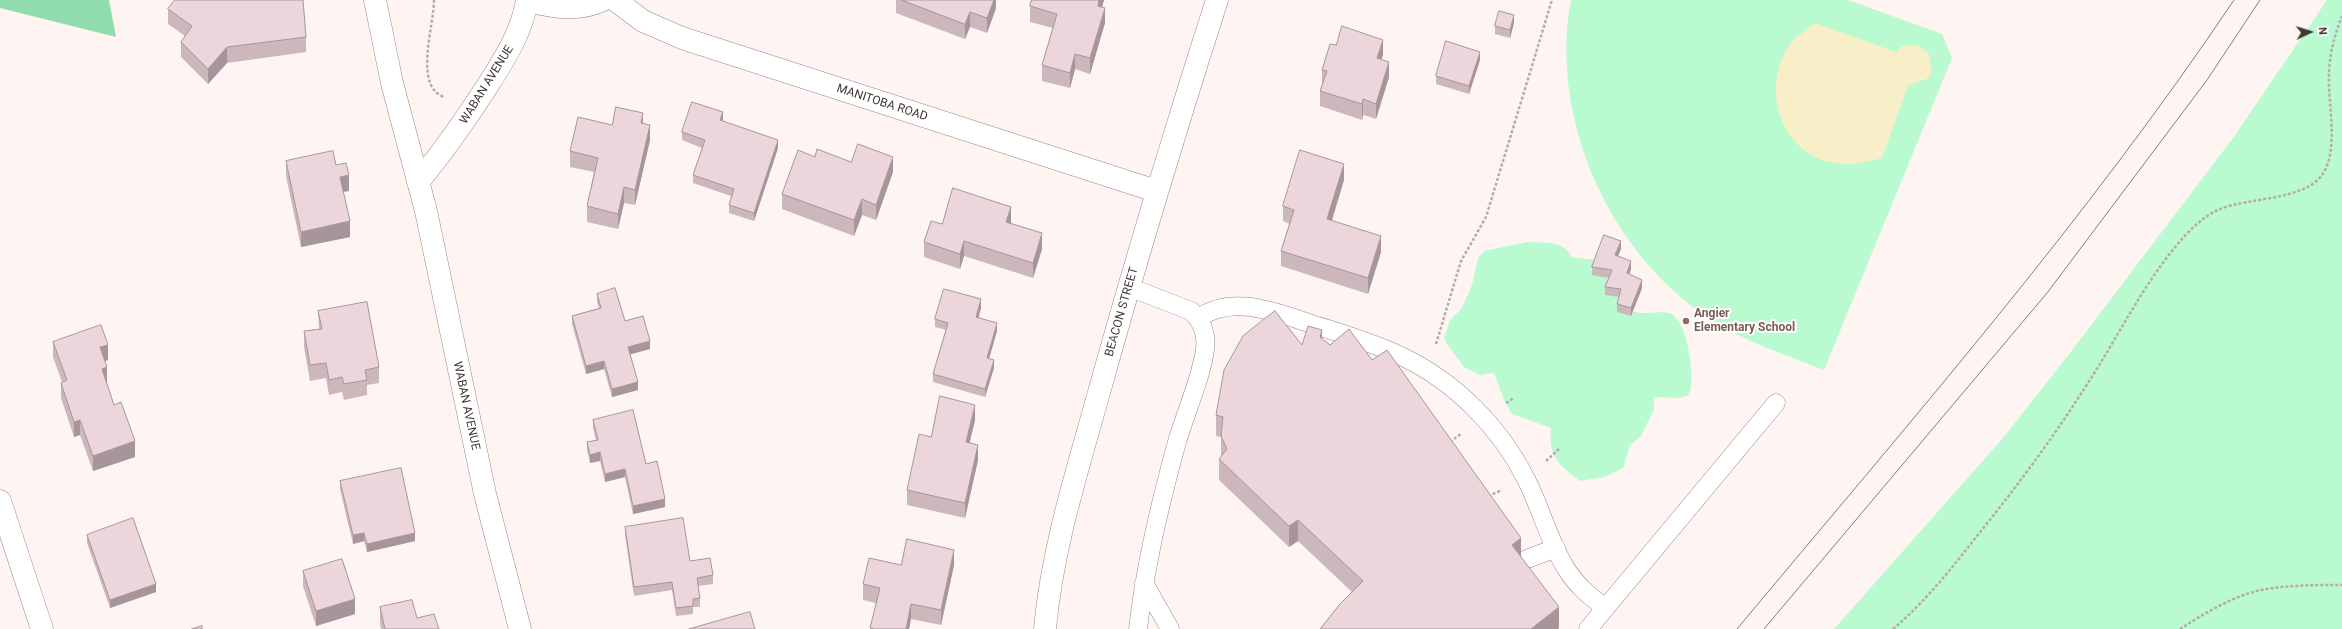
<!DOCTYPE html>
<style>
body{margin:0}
#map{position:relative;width:2342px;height:629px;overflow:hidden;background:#fef5f2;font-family:Roboto,sans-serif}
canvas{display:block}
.north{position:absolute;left:2290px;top:12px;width:40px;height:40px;-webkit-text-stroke:3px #fff;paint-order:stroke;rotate:86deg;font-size:11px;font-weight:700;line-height:16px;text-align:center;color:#403734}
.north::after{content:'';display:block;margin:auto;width:14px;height:18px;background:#403734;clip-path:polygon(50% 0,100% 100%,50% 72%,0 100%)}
</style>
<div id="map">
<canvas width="2342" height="629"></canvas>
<div class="north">N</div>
</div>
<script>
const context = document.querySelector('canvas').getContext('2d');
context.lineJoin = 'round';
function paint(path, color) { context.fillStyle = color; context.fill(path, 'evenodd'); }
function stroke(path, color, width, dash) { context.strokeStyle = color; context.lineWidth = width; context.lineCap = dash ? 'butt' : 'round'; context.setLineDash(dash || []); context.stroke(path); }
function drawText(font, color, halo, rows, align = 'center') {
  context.font = font + ' Roboto,sans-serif'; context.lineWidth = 4; context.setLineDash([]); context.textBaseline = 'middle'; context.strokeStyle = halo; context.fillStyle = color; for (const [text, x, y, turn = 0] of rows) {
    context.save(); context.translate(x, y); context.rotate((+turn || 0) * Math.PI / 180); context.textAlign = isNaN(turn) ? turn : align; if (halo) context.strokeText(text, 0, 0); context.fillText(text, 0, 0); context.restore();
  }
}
paint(new Path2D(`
 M1571,0H1848L1942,34L1952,58L1824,370C1778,352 1728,336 1689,304C1602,235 1550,110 1571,0Z
 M2327,0H2342V629H1834L2003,438L2073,349L2233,138Z
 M1528,242C1543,243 1565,240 1571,257L1597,260C1606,272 1616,299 1625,307C1638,318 1655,310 1669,313C1688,318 1696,381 1689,395L1680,398L1654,397V409L1641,436L1630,445L1623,468L1605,477L1580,481C1559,465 1548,457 1551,428L1512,414L1504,400L1494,373L1480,375L1464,367L1447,344L1444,338L1450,320L1462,308L1472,285L1478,258L1484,251Z`), '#b9fad0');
paint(new Path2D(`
 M0,0H109L116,37L0,8Z`), '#91dcad');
paint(new Path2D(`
 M1815,23L1896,52L1902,46L1918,45L1929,54L1932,73L1927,79L1908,85L1882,158C1865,162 1850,166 1834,163C1782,154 1762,93 1786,50C1793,38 1805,31 1815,23Z`), '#f8eec8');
const service = new Path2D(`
 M1129,287L1191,311C1202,321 1207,333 1205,349C1202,376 1185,414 1177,442C1160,503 1145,566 1138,629
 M1199,318C1231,295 1272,311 1306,322C1339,333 1372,342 1403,357C1455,382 1500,427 1526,479C1541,508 1549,542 1567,570C1577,586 1591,597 1605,608
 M1527,559L1556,548
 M1144,583L1170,629
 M1588,629L1776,403`);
const minor = new Path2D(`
 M375,0L392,83L426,211L485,494L520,629
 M615,0L643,21L682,38L1156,191
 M527,1C553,7 579,12 603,0
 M418,182C444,151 466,119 488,85C505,58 522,32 527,0`);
const tertiary = new Path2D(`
 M0,501L42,629`);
const secondary = new Path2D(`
 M1045,629C1052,549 1077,472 1098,396C1135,263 1175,131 1217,0`);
stroke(service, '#9c8780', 19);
stroke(minor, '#9c8780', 23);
stroke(tertiary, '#9c8780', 23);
stroke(secondary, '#9c8780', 23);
stroke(new Path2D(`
 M434,0C434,23 418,73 435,91C437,94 442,96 445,98
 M1436,344L1461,261L1486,217L1552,0
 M1506,403L1514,398
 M1450,442L1462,433
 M1546,461L1559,449
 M1488,496L1502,490
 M1893,629C1925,602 1951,569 1977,536C2019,484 2058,431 2093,375C2122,329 2146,280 2182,239C2193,227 2204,216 2220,209C2246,198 2305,200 2322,175C2340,150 2327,101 2329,71C2330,52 2335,34 2342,16
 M2180,629C2205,613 2236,594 2266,589C2291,585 2316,585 2342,585`), '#b5aca9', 2.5, [3, 2]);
stroke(service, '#fff', 18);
stroke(minor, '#fff', 22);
stroke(tertiary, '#fff', 22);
stroke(secondary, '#fff', 22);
stroke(new Path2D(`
 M1737,629C1908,424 2085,222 2234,0
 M1764,629L2047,293L2207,80L2260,0`), '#867d7a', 1);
paint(new Path2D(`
 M896,0H996V8L987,33L970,27L965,39L896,13Z
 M1032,0H1104L1102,7L1105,23L1090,74L1075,69L1070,88L1042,81V65L1053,28L1030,22V6Z
 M168,9L306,37V52L227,63L208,84L181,57V42L185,36L168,24Z
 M1514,23L1510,38L1495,34V26Z
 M1336,45L1383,55L1381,59L1389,77L1376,119L1363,115L1362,120L1320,106V91L1322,85V70Z
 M1480,60L1469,94L1436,84V76Z
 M723,120L722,121L778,148L754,221L729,213V205L731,196L693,183V175L702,148L682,140V132Z
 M643,123L650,140L635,205L624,203L618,229L587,222V206L594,172L570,167V151L612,125Z
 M815,157L851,162L893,172L876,220L862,215L854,236L782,209V194Z
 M286,161L336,165L349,191L343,192L350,237L301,247L286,176Z
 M1344,180L1332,221L1381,252L1368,294L1281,266V251L1290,224L1283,221V206Z
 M1011,222L1010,223L1042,249L1033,278L964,256L960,269L924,257V242L942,224Z
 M1621,249L1618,256L1631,269L1629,274L1642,288L1631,316L1617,312V304L1619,297L1605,295V287L1609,278L1592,275V267Z
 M597,294L625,321L650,349L630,354L638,390L612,397L604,369L586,374L572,324V316L599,308L597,302Z
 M981,308L979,317L997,331L989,358L994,368L985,397L933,382V374L946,330L935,327V319Z
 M318,311L379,367V383L367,385V395L344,400L342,392L329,395L326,378L310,381L304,347V331L319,329Z
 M1322,339L1330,345L1372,360L1521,556L1559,628L1558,629H1320L1352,592L1298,541L1289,547L1219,480V459L1221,457V437L1216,436V415L1302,345Z
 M53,342L108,360L105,361L107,383H106L114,405L135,457L93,471L80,435L74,437L61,398V383L62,382L53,357Z
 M593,420L646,464L665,507L633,514L625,477L605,482L600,461L590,463L587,450V442L596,440L593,428Z
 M975,420L969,443L978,460L965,518L907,505V490L931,437Z
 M340,481L415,541L367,552L364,541L353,544L340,489Z
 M625,527L690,561L713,575V584L698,586L700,598V607H693V614L676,616L672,590L634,596L625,535Z
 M87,535L156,592L110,608L87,543Z
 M901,565H954L941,625L911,619L909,629H870L876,603L863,600V584Z
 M303,571L355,614L316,626L303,586Z
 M380,607L417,618L439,629H381L380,622Z`), '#ccb7bd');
paint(new Path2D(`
 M994,0H996V8L987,33V18Z
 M1099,0H1104L1098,21V6Z
 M1105,8V23L1090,74V58Z
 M970,12V27L965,39V24Z
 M1514,15V23L1510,38V30Z
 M1383,40V55L1377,73V58Z
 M227,47V63L208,84V69Z
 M1480,52V60L1469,94V86Z
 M1075,54V69L1070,88V73Z
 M1389,62V77L1376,119V104Z
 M1363,99V115L1362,120V104Z
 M723,112V120L720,129V120Z
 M643,113V128L641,123Z
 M650,125V140L635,205V190Z
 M778,140V148L754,221V213Z
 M893,157V172L876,220V205Z
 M1344,164V180L1327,235V219Z
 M349,175V191L340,192V177Z
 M624,187V203L618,229V214Z
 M862,199V215L854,236V220Z
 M1011,207V222L1006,237V222Z
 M350,221V237L301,247V232Z
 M1042,233V249L1033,278V263Z
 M1381,236V252L1368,294V278Z
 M964,241V256L960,269V254Z
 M1621,241V249L1615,263V255Z
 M1631,261V269L1627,281V273Z
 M1642,280V288L1631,316V308Z
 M981,299V308L976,325V317Z
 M997,323V331L987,366V358Z
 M1322,330V351L1320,337Z
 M650,341V349L628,355V347Z
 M108,345V360L100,363V347Z
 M994,360V368L985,397V389Z
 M604,361V369L586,374V366Z
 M107,367V383L102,385V369Z
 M638,382V390L612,397V389Z
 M975,405V420L966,458V442Z
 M80,420V435L74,437V422Z
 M135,441V457L93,471V456Z
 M978,445V460L965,518V503Z
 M600,452V461L590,463V455Z
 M625,469V477L605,482V474Z
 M665,499V507L633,514V506Z
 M1298,520V541L1289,547V526Z
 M364,533V541L353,544V535Z
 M415,533V541L367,552V544Z
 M1521,538V559L1512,545Z
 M954,550V565L941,625V610Z
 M156,584V592L110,608V600Z
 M355,599V614L316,626V611Z
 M911,604V619L909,629H906Z
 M1559,607V628L1558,629H1531Z`), '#a6959a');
const building = new Path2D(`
 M175,0H303L306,37L227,47L208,69L181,42L192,26L168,9Z
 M902,0H994L987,18L970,12L965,24Z
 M1032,0H1099L1098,6L1105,8L1090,58L1075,54L1070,73L1042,65L1057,14L1030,6Z
 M1499,11L1514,15L1510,30L1495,26Z
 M1342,26L1383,40L1377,58L1389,62L1376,104L1363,99L1362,104L1320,91L1327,71L1322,70L1330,44L1336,45Z
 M1446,41L1480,52L1469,86L1436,76Z
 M692,102L723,112L720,120L778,140L754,213L729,205L734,189L693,175L705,140L682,132Z
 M616,107L643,113L641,123L650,125L635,190L624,187L618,214L587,206L598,158L570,151L578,117L612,125Z
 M858,144L893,157L876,205L862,199L854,220L782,194L798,150L815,157L817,149L851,162Z
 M1300,150L1344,164L1327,219L1381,236L1368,278L1281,251L1294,210L1283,206Z
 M333,151L336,165L346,163L349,175L340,177L350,221L301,232L286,161Z
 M953,188L1011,207L1006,222L1042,233L1033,263L964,241L960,254L924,242L931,221L942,224Z
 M1604,235L1621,241L1615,255L1631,261L1627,273L1642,280L1631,308L1617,304L1621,289L1605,287L1612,270L1592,267Z
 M615,288L625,321L643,316L650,341L628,347L638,382L612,389L604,361L586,366L572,316L601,308L597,294Z
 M944,289L981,299L976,317L997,323L987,358L994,360L985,389L933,374L948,323L935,319Z
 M367,302L379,367L365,370L367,380L344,384L342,377L329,380L326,363L310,365L304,331L322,329L318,311Z
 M1275,311L1302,345L1308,326L1322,330L1320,337L1330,345L1349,329L1372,360L1387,350L1521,538L1512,545L1559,607L1531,629H1320L1340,604L1363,581L1298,520L1289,526L1219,459L1227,449L1221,436L1223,417L1216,415L1224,370L1243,336Z
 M101,325L108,345L100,347L107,367L102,369L114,405L121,402L135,441L93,456L80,420L74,422L61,383L67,380L53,342Z
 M940,396L975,405L966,442L978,445L965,503L907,490L919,434L931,437Z
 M633,410L646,464L657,461L665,499L633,506L625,469L605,474L600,452L590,455L587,442L598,440L593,420Z
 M401,468L415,533L367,544L364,533L353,535L340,481Z
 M133,518L156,584L110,600L87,535Z
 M683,518L690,561L710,558L713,575L697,578L700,598L693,599V606L676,608L672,582L634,587L625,527Z
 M907,539L954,550L941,610L911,604L906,629H874L870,628L880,588L863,584L869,558L901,565Z
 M342,559L355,599L316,611L303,571Z
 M412,600L417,618L434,614L439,629H385L380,607Z
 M750,612L755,629H689Z
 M202,626V629H192Z`);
paint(building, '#edd5dc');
stroke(building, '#a6959a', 1);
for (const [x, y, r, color] of [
 [1686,321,4,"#8d6e63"]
]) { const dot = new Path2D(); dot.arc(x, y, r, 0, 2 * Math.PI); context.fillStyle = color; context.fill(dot); stroke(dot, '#fff', 1.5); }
drawText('12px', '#403734', '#fff', [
 ["WABAN AVENUE",487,85,-58],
 ["MANITOBA ROAD",882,103,18],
 ["BEACON STREET",1122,312,-74],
 ["WABAN AVENUE",466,406,78]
]);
drawText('bold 12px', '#785e54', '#fff', [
 ["Angier",1694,314],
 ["Elementary School",1694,328]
], 'left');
</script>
